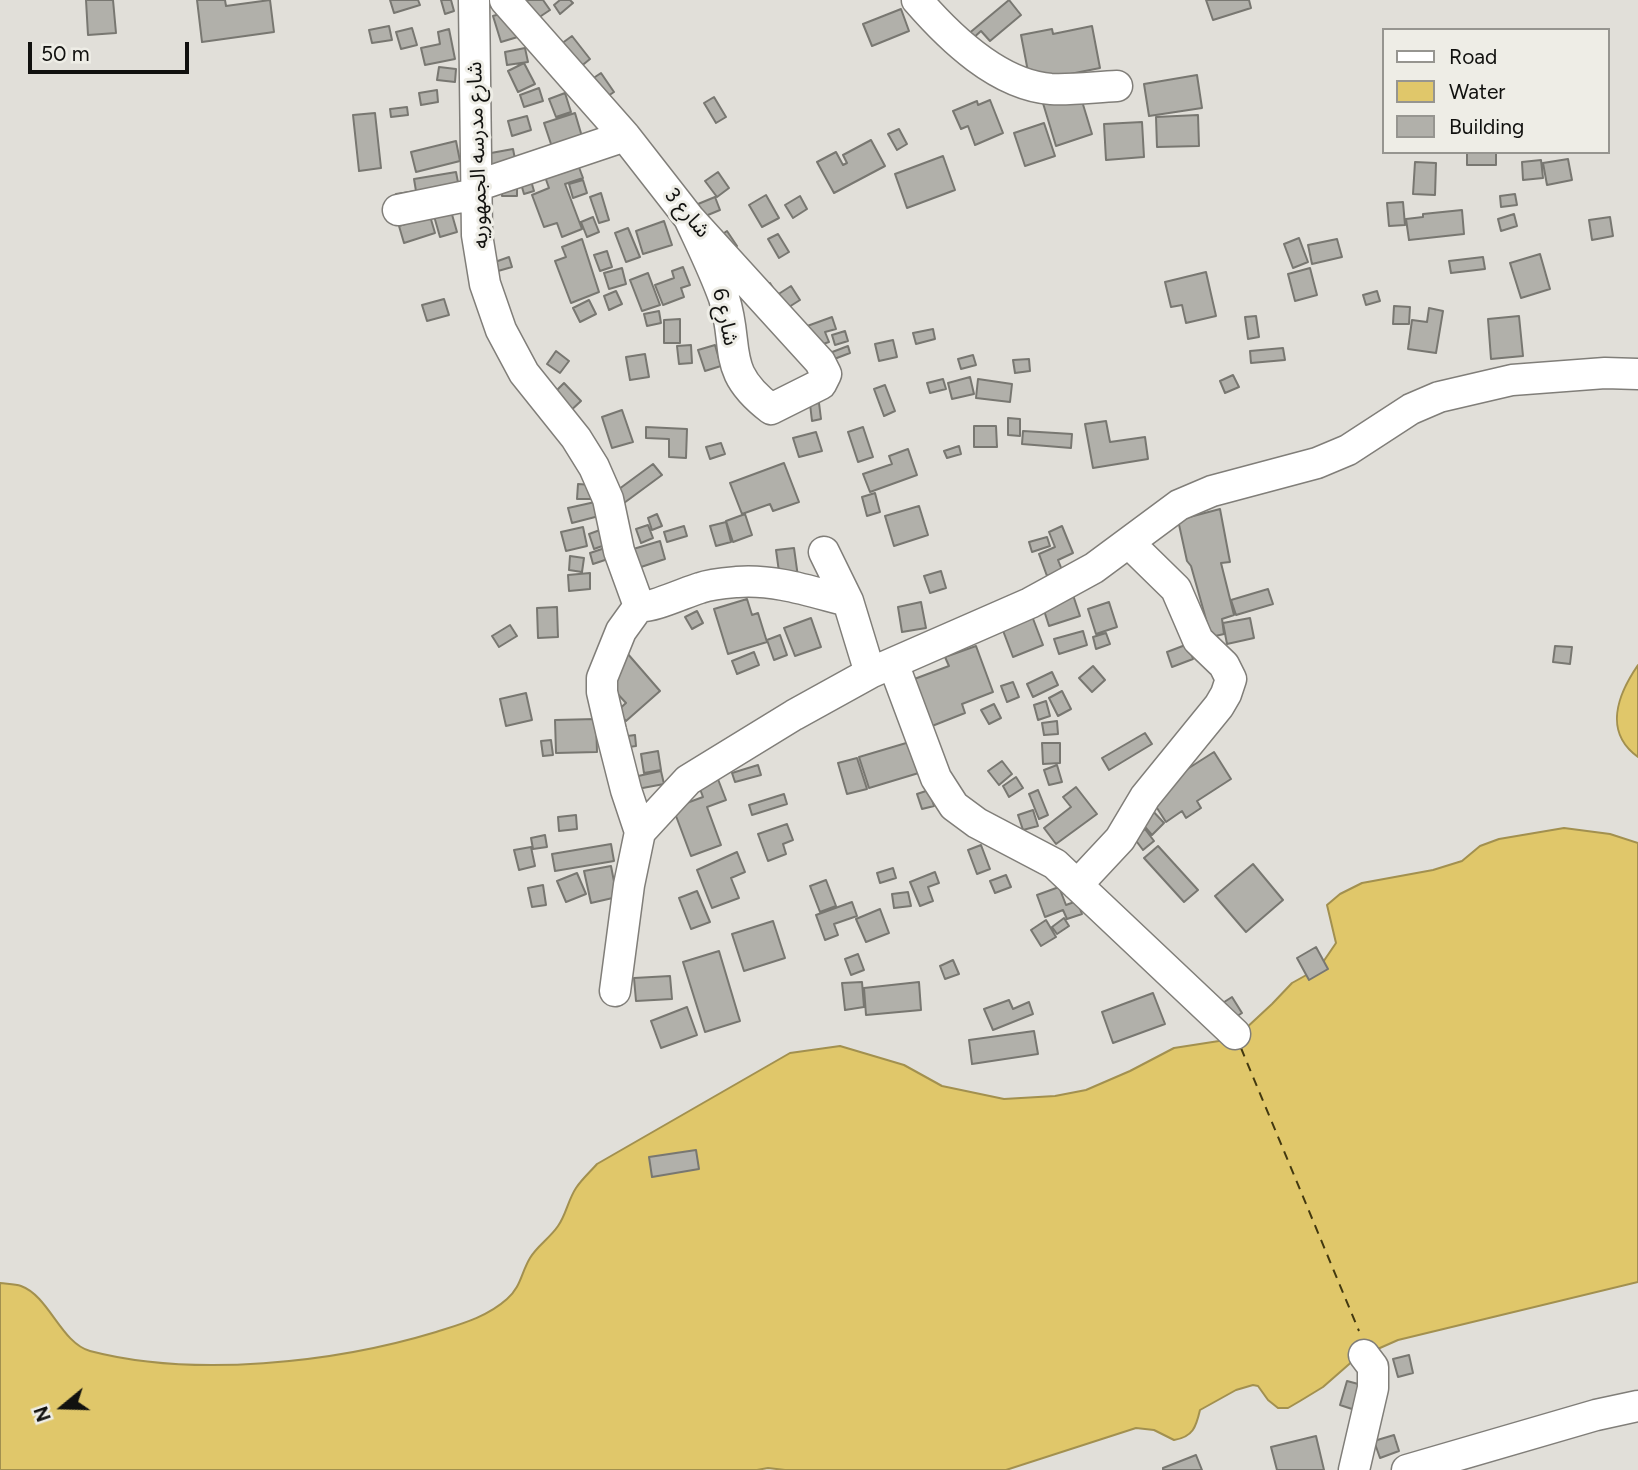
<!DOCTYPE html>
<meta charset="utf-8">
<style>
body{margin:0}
#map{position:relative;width:1638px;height:1470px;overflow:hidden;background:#e1dfd9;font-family:Figtree,sans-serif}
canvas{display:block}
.legend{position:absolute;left:1382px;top:28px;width:228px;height:126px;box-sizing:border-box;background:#eeede6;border:2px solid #969590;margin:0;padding:9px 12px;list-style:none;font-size:21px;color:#11110f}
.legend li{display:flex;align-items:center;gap:14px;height:35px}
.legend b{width:35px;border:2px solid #969590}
.north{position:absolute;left:28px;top:1372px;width:70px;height:70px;-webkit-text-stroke:5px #eeede6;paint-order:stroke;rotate:251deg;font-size:19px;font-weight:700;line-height:28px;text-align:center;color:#11110f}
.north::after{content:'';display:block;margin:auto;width:24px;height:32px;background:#11110f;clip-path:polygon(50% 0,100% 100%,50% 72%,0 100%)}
.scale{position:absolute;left:28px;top:42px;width:161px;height:32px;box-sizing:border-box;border:4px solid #11110f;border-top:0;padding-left:9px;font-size:21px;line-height:24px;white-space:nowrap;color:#11110f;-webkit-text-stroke:5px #eeede6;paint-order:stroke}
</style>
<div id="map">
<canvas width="1638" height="1470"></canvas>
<ul class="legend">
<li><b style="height:9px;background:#fff"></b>Road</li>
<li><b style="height:19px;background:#e0c76a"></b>Water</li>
<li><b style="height:19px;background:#b1b0aa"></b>Building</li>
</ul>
<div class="north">N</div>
<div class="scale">50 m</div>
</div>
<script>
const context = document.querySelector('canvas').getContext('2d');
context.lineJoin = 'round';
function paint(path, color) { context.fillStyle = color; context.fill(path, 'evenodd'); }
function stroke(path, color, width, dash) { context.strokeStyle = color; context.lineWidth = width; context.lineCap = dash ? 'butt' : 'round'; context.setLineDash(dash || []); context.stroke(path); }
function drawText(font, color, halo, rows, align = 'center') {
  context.font = font + ' Figtree,"Noto Sans Arabic",sans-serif'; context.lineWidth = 6; context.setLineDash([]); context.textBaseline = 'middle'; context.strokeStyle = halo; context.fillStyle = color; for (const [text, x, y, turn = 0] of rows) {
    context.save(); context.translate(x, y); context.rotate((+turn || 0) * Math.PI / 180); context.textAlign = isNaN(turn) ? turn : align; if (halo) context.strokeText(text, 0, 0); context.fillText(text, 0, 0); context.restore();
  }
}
const water = new Path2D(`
 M1638,665V757C1603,732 1618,694 1638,665Z
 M1564,828L1610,834L1638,843V1282L1398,1340L1355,1359L1323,1387L1300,1401L1288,1408H1278L1268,1400L1258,1386L1253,1385L1236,1390L1200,1410C1196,1427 1193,1437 1174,1440L1154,1430L1136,1428L1006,1470H785L768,1468L757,1470H0V1283C7,1284 15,1284 21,1286C49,1296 61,1343 90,1351C193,1378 334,1363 436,1332C461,1324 487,1317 507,1299C521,1287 521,1273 530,1258C537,1246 550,1238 558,1226C566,1215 568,1200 576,1188C582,1179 590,1172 597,1164L790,1053L840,1046L904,1065L942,1086L1004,1099L1055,1096L1086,1090L1130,1071L1174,1048L1219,1041L1244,1030L1272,1004L1292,983L1319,968L1336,943L1327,905L1340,894L1362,883L1433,870L1462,861L1480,846L1499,839Z`);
paint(water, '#e0c76a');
stroke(water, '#a2904f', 2);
stroke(new Path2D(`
 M1241,1048L1359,1331`), '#433910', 2, [9, 7]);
const building = new Path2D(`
 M86,0H113L116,33L88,35Z
 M197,0H225L226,6L270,0L274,32L202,42Z
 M390,0H418L420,5L394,13Z
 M441,0H451L454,11L445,14Z
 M526,0H543L550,10L538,18Z
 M560,0H570L573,3L560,14L554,5Z
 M1009,0L1021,15L990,41L981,31L971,40L967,35Z
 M1206,0H1249L1251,8L1213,20Z
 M901,9L909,31L872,46L863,24Z
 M513,10L521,36L501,42L493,16Z
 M389,26L392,40L372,43L369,30Z
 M1092,26L1100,68L1030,82L1021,35L1052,29L1053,34Z
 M412,28L417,45L401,49L396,32Z
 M449,29L455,59L425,65L421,48L440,44L438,32Z
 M572,36L590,59L579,68L561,44Z
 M525,48L528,62L507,65L505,52Z
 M524,63L535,84L518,92L508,71Z
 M439,67L456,69L455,82L437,80Z
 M601,73L614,92L602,100L589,81Z
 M1197,75L1202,108L1149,116L1144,84Z
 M539,88L543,101L524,107L520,95Z
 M1078,88L1092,134L1056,146L1042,100Z
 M437,90L438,102L421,105L419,93Z
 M565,93L571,112L556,117L549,99Z
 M714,97L726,117L716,123L704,103Z
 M990,100L1003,133L975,145L968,126L961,129L953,111L977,101L978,105Z
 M407,107L408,115L391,117L390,109Z
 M375,113L381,168L359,171L353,115Z
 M575,113L583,140L553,150L544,123Z
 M1198,115L1199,146L1157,147L1156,117Z
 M527,116L531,130L512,136L508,121Z
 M1142,122L1144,157L1106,160L1104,124Z
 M1044,123L1055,156L1025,166L1014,133Z
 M899,129L907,144L897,150L888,134Z
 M871,140L885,166L834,193L817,162L836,152L843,165L847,163L843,155Z
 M456,141L460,161L416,172L411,152Z
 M513,149L517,169L484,175L480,155Z
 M1467,152H1496V165H1467Z
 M943,156L955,190L907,208L895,174Z
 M1568,159L1572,180L1547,185L1543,163Z
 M1541,160L1543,178L1523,180L1522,162Z
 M577,162L583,178L565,184L582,229L562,237L557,223L544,227L532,195L549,188L544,174Z
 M1415,162L1436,163L1435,195L1413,194Z
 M456,172L461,198L399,212L396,194L416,191L414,179Z
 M718,172L729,188L717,197L705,181Z
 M529,174L534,191L524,194L519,177Z
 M502,179H517V196H502Z
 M583,180L587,193L573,198L569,184Z
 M601,193L609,220L599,223L590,197Z
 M1515,194L1517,205L1501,207L1500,196Z
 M766,195L779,218L762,227L749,205Z
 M800,196L807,209L793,218L785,205Z
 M715,197L720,210L703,217L698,204Z
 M1403,202L1405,225L1389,226L1387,203Z
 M1462,210L1464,234L1409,240L1406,219L1423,217V214Z
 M451,211L457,232L440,237L434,216Z
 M1514,214L1517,226L1501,231L1498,219Z
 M430,216L435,233L404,243L399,226Z
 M593,217L599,232L587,237L581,222Z
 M1610,217L1613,236L1592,240L1589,220Z
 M664,221L672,245L643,254L636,231Z
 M628,228L640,257L626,262L615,233Z
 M727,231L737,246L725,254L715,239Z
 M778,234L789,252L779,258L768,239Z
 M1299,238L1308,262L1293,268L1284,244Z
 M582,239L599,292L571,303L555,261L566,257L562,247Z
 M1337,239L1342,257L1312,264L1308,245Z
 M607,251L612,267L600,271L594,255Z
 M1540,254L1550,289L1521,298L1510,263Z
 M509,257L512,267L498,271L495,262Z
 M1483,257L1485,269L1451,273L1449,261Z
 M683,267L690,285L681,288L684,297L663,305L655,285L674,278L672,271Z
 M622,268L626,284L609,289L604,273Z
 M1310,268L1317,295L1295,301L1288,274Z
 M1206,272L1216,316L1186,323L1182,305L1171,307L1165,282Z
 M648,273L660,305L642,311L630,280Z
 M770,283L777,295L791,286L800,300L770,319L754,293Z
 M616,291L622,304L609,310L604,296Z
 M1377,291L1380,301L1366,305L1363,295Z
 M444,299L449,315L427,321L422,305Z
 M589,300L596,314L580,322L573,308Z
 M1394,306L1410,307L1409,324H1393Z
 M1429,308L1443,311L1436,353L1408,349L1412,320L1427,322Z
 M659,311L661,323L647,326L644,314Z
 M1256,316L1259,337L1248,339L1245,317Z
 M1519,316L1523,356L1491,359L1488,319Z
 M832,317L836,329L825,332L829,342L796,353L788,333Z
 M680,319V343H664V320Z
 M933,329L935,339L916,344L913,333Z
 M845,331L848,341L835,345L832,335Z
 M893,340L897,357L879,361L875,344Z
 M691,345L692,363L679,364L677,346Z
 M715,345L721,366L705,371L698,350Z
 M848,346L850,353L829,361L827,354Z
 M1283,348L1285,360L1251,363L1250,351Z
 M556,351L569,361L560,373L547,364Z
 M645,354L649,377L630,380L626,357Z
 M973,355L976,365L961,369L958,359Z
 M1029,359L1030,371L1015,373L1013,360Z
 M1233,375L1239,387L1225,393L1220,381Z
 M970,377L974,394L952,399L948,383Z
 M943,379L946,389L930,393L927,383Z
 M978,379L1012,384L1010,402L976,398Z
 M564,383L581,401L567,414L551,396Z
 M885,385L895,411L884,416L874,389Z
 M819,403L821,419L812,421L810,404Z
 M622,410L633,442L612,448L602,417Z
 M1008,418L1020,419V436L1008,435Z
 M1106,421L1110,442L1145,437L1148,459L1093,468L1085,424Z
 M974,426H996L997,447H974Z
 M646,427L687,429L686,458L669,457V439L646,438Z
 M863,427L873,457L858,462L848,432Z
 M1023,431L1072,434L1071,448L1022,444Z
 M816,432L822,451L799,457L793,438Z
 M721,443L725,454L710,459L706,447Z
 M959,446L961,454L947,458L944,451Z
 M908,449L917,475L870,492L863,474L892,464L889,456Z
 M784,463L799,502L773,511L770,504L742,514L730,483Z
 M653,464L662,475L624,503L615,492Z
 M578,484L592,485L591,499H577Z
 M875,493L880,512L867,516L862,497Z
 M595,502L599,516L572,523L568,508Z
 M919,506L928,535L894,546L885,516Z
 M1220,509L1230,562L1221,563L1234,615L1222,619L1224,634L1211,637L1191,566L1187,561L1178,520Z
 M657,514L662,526L652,530L648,518Z
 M745,514L752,535L733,542L726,521Z
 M726,522L731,542L716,546L710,526Z
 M648,525L653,538L641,543L636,529Z
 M684,526L687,536L667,542L664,532Z
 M1062,526L1073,553L1058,560L1062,570L1047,576L1039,554L1055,547L1049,532Z
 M583,527L587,546L566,551L561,532Z
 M600,530L605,545L594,549L589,534Z
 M1047,537L1050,546L1032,552L1029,542Z
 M660,541L665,559L635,569L630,550Z
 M605,548L608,559L593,564L590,553Z
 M794,548L798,577L780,579L776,550Z
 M570,556L584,558L582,572L569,570Z
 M941,571L946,588L930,593L924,576Z
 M590,573V589L569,591L568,575Z
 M1268,589L1273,604L1236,615L1231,600Z
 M1072,592L1080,616L1049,626L1041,601Z
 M747,599L752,615L758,613L767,642L728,654L714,609Z
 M921,602L926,628L902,632L898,607Z
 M1109,602L1117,627L1096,634L1088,609Z
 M557,607L558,637L538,638L537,608Z
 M697,611L703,623L692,629L685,617Z
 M1032,616L1043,645L1013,657L1002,628Z
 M811,618L821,647L795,656L784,628Z
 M1250,618L1254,638L1227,644L1223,623Z
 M510,625L517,636L499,647L492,636Z
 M1083,631L1087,645L1059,654L1054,639Z
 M1106,633L1110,644L1096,649L1093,637Z
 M780,635L787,655L774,660L767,640Z
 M1188,644L1193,659L1172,667L1167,652Z
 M976,646L993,692L962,704L965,713L927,728L909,681L949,666L945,657Z
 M1555,646L1572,647L1570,664L1553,662Z
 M754,652L759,665L737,674L732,661Z
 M627,653L660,691L626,721L617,711L626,703L614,690L597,680Z
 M1093,666L1105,680L1092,692L1079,678Z
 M1052,672L1058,685L1033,697L1027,684Z
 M1013,682L1019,697L1007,702L1001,686Z
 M1062,691L1071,709L1058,716L1049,698Z
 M526,693L532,720L506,726L500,699Z
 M1046,701L1050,716L1038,720L1034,705Z
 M994,704L1001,718L989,724L981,710Z
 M596,719L597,752L556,753L555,720Z
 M1057,721L1058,734L1044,735L1042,723Z
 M1145,733L1152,744L1109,770L1102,758Z
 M635,735L636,746L622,748L620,737Z
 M551,740L553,755L543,756L541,741Z
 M913,741L922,772L869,788L859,757Z
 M1042,743H1060V763L1043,764Z
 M658,751L661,770L644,773L641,754Z
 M1214,752L1231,779L1197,801L1201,808L1186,818L1182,811L1166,822L1148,794Z
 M857,758L867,789L847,794L838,763Z
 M1002,761L1012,774L999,785L988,771Z
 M758,765L761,775L735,782L732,773Z
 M1057,765L1062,782L1049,785L1044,770Z
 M661,771L664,784L632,790L629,778Z
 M716,774L726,800L707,807L721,845L691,856L673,808L703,797L697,781Z
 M1016,777L1023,788L1009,797L1003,786Z
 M1076,787L1097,814L1056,844L1044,828L1071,807L1063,797Z
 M929,790L934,806L922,809L917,794Z
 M1038,790L1048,815L1039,819L1029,794Z
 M784,794L787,804L752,815L749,805Z
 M1151,809L1164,823L1152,835L1139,820Z
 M1033,810L1038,826L1023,830L1018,815Z
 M576,815L577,829L559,831L558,817Z
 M787,824L793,840L783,844L786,854L768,861L758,834Z
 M1145,829L1154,841L1143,850L1134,838Z
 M545,835L547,847L533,849L531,838Z
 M611,844L614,861L555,871L552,854Z
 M981,845L990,869L977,874L968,850Z
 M1158,846L1198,890L1184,902L1144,858Z
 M531,847L535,866L519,870L514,850Z
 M737,852L745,872L731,878L739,898L712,908L697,870Z
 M1253,864L1283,900L1246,932L1215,896Z
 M611,866L617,897L591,903L584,871Z
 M893,868L896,878L880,883L877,873Z
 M935,872L939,883L928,887L933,901L920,906L910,882Z
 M577,873L586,894L566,902L557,881Z
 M1006,875L1011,887L995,893L990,881Z
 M826,880L836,906L820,912L810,886Z
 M543,885L546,905L532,907L528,888Z
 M1059,887L1066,905L1077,901L1082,914L1067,919L1063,910L1045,917L1037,895Z
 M697,891L710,922L691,929L679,898Z
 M908,892L911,906L894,908L892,894Z
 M852,902L857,916L834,924L838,935L825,940L816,915Z
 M880,909L889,933L866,942L856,919Z
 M1064,918L1069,926L1057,934L1052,927Z
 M1046,920L1056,937L1041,946L1031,930Z
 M773,921L785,958L744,971L732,934Z
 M1316,947L1328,969L1309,980L1297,958Z
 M719,951L740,1021L705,1032L683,962Z
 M858,954L864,970L851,975L845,959Z
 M953,960L959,974L945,979L940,966Z
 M670,976L672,999L636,1001L634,978Z
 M862,982L864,1007L845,1010L842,983Z
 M919,982L921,1010L866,1015L864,988Z
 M1153,993L1165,1024L1113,1043L1102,1012Z
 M1232,997L1242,1013L1217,1029L1207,1013Z
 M1009,1000L1013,1009L1029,1002L1033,1014L993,1030L984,1009Z
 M687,1007L697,1035L661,1048L651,1021Z
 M1034,1031L1038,1054L972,1064L969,1040Z
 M696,1150L699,1169L652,1177L649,1157Z
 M1409,1355L1413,1373L1398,1377L1393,1359Z
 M1347,1381L1362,1385L1355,1410L1340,1405Z
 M1394,1435L1399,1451L1380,1458L1374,1441Z
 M1316,1436L1324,1470H1277L1271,1447Z
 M1196,1455L1202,1470H1163V1468Z`);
paint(building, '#b1b0aa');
stroke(building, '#787771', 2);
const minor = new Path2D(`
 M474,0L477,235L485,284L501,330L524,373L576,438L594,467L608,499L619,551L639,606
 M505,0L625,136L689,218L820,362L826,374L821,384L771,409C720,370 740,349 724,298C714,270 701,244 689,218
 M917,0C950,38 998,85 1051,89C1072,90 1095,87 1117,86
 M476,186L625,136
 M398,210L476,194
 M824,552L848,601L870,673
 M639,606L621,631L602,678V692L611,731L626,790L640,832
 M639,606C650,609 686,592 700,588C711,584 725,583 737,582C776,579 812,592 848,601
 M893,663L936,778L954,806L977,823L1055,864L1235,1034
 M1077,885L1120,839L1145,797L1219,706L1226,694L1231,679L1224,665L1198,640L1176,589L1129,543
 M615,991L629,885L640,832L688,780L794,715L870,673L1030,603L1094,568L1179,505L1212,491L1317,463L1348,450L1411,409L1439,397L1512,380L1605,373L1638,374
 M1354,1470L1373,1388V1367L1364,1355
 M1407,1470L1596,1415L1638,1406`);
stroke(minor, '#807e79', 33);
stroke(minor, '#fff', 30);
drawText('21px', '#11110f', '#eeede6', [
 ["شارع مدرسه الجمهوريه",478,155,-92],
 ["شارع 3",687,213,50],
 ["شارع 6",725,317,78]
]);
</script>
